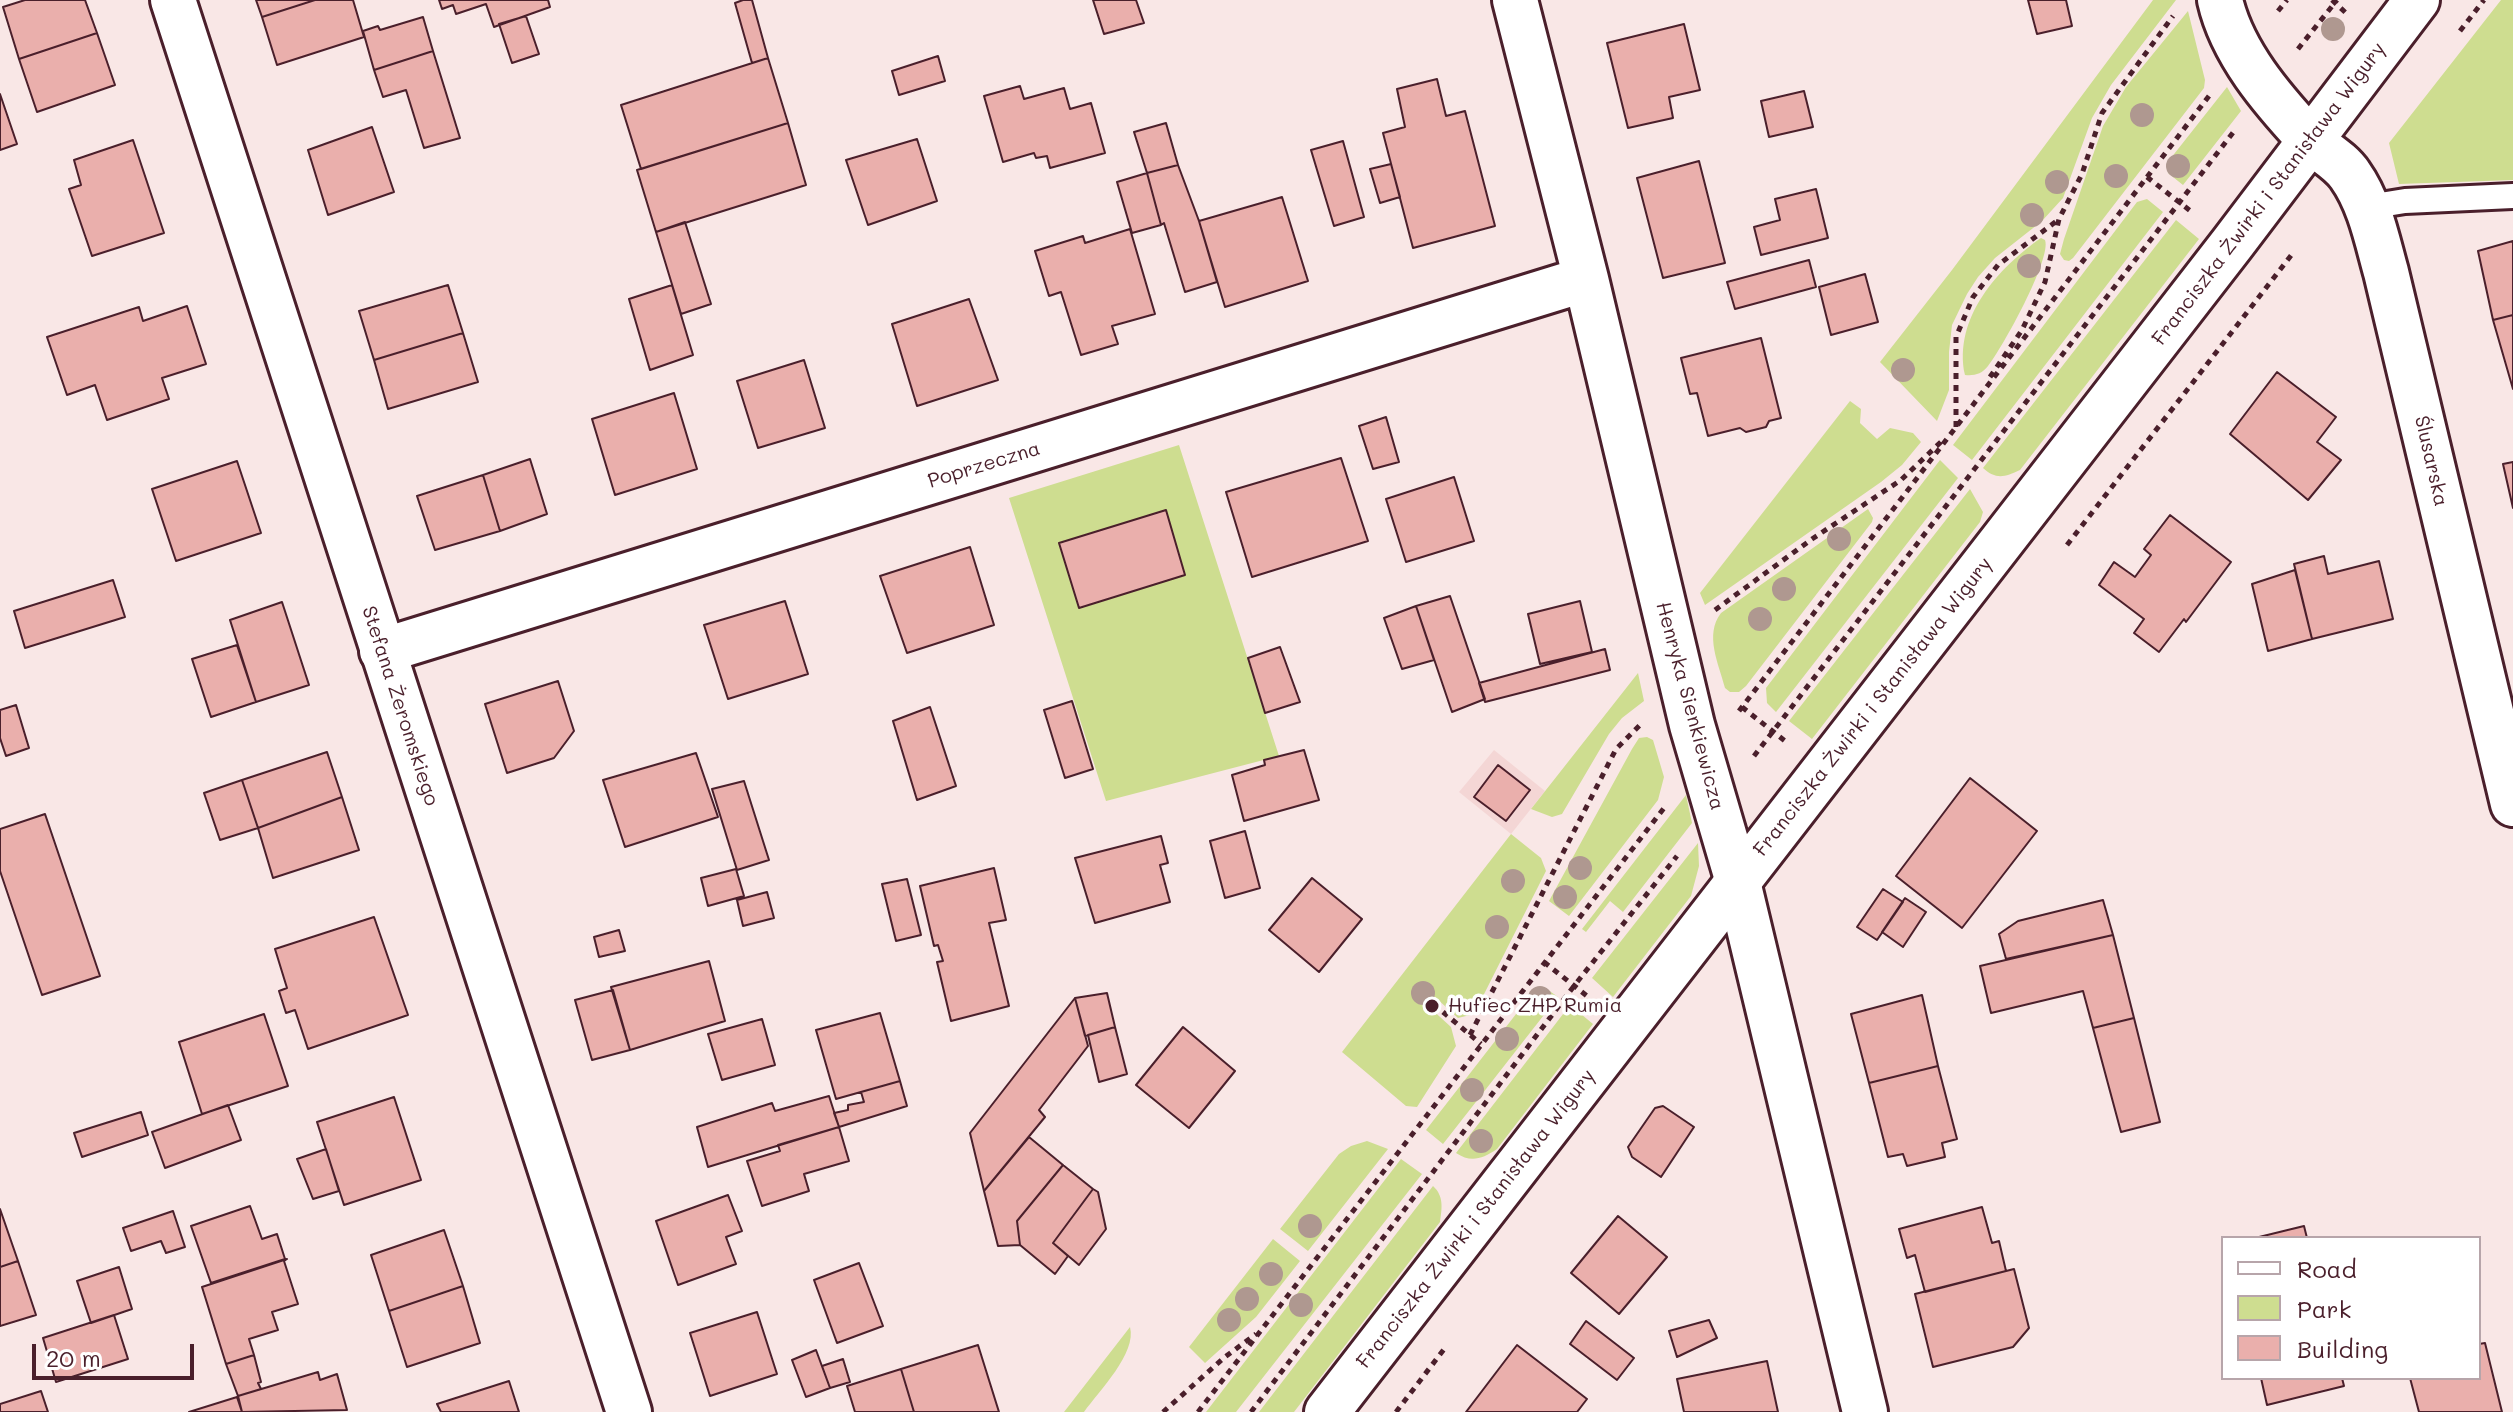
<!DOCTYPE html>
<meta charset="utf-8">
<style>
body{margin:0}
#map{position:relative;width:2513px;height:1412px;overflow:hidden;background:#f9e7e6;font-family:Mali,sans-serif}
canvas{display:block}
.legend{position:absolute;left:2221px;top:1236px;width:260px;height:144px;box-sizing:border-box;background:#fff;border:2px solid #b7a5aa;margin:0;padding:10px 14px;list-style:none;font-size:24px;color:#4a1f2b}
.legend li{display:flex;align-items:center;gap:16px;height:40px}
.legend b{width:40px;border:2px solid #b7a5aa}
.scale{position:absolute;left:32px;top:1344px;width:162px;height:36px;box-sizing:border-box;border:4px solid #4a1f2b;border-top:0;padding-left:10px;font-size:24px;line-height:28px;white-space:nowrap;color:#4a1f2b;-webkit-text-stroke:6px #fff;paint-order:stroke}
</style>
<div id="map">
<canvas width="2513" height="1412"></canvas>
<ul class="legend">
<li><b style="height:10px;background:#fff"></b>Road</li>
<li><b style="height:22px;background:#cedd90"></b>Park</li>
<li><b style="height:22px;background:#eaafac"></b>Building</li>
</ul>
<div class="scale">20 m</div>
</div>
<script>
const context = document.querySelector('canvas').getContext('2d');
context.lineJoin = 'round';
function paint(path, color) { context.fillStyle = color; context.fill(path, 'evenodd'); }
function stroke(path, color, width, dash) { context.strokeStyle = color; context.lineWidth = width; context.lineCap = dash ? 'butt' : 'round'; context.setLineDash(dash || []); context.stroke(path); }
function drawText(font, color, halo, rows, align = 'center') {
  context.font = font + ' Mali,sans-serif'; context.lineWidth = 7; context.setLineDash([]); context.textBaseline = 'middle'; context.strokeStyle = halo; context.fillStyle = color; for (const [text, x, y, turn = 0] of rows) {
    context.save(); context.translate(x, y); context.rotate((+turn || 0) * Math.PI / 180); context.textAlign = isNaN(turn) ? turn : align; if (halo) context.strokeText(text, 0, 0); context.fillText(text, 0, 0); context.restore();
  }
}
paint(new Path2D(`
 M1494,750L1545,791L1511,834L1459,792Z`), '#f4d6d5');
paint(new Path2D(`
 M2153,0H2176L2111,85L2092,118L2063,198L2042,221L1995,258L1978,277L1967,294L1952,325L1949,352V390L1937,421L1880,362L1952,270Z
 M2501,0H2513V180L2399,184L2389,143Z
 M2188,11L2205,80L2204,88L2073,258L2069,261L2064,260L2060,254L2064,239L2103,126L2126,87Z
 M2227,87L2241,111L2183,185L2168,173L2167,163Z
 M2147,199L2163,212L1972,460L1953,445L2137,202Z
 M2176,220L2199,239L2020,470C2005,477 1996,480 1983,468Z
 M2041,238L2045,240C2052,258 2002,349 1988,366C1982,374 1974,376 1965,375C1953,318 1998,268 2041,238Z
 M1850,401L1861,409L1860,423L1877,439L1890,428L1913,433L1921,442L1902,465L1881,482L1705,605L1700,593Z
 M1179,445L1279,756L1106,801L1009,498ZM1165,510L1185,575L1079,607L1059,543Z
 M1940,460L1958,478L1776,712L1767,703L1766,688Z
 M1970,489L1983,512L1980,522L1812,739L1789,721Z
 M1868,509L1873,518L1872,522L1746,686L1739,692H1730L1725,688C1719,664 1704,635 1721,613Z
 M1638,673L1644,701L1622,718L1609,734L1562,814L1552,817L1531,809Z
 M1647,737L1653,740L1664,777L1658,800L1569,916L1549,901L1632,749L1639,738Z
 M1686,795L1692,823L1623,912L1610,901L1586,932L1582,929Z
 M1511,834L1541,858L1546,871L1474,1014L1458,1018L1435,997L1427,1005L1451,1027L1456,1046L1417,1107L1406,1106L1342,1052Z
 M1698,843L1699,866L1691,896L1613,997L1592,978Z
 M1537,987H1544L1558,997L1443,1144L1426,1130Z
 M1570,1005L1593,1024L1497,1149C1482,1159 1471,1163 1456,1153Z
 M1367,1141L1388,1149L1308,1251L1280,1229L1339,1154L1351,1146Z
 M1401,1159L1422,1174L1236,1412H1206Z
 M1433,1186C1444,1196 1442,1208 1440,1222L1294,1412H1259Z
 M1273,1239L1300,1261L1256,1317L1205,1363L1189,1347Z
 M1130,1327C1137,1353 1099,1391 1084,1412H1064Z`), '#cedd90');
const building = new Path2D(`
 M25,0H85L97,33L19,59L3,7Z
 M256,0H315L262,17Z
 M315,0H353L364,37L277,65L262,17Z
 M439,0H548L550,7L494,27L486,4L456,14L453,5L442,9Z
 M743,0H752L768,58L752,63L735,3Z
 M1093,0H1136L1144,23L1104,34Z
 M2028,0H2066L2072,26L2037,34Z
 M526,16L539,54L512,63L499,24Z
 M423,17L433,51L374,70L363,31L378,26L380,30Z
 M1684,24L1700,90L1669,97L1673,118L1628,128L1607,43Z
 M97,33L115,85L37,112L19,59Z
 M433,51L460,138L424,148L406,90L383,97L374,70Z
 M938,56L945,81L899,95L892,71Z
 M768,58L788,123L641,169L621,105Z
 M1437,79L1446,116L1465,111L1495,226L1413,248L1383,133L1405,127L1397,89Z
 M1020,86L1024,99L1064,88L1070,109L1091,103L1105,153L1050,168L1047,156L1036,158L1034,153L1003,162L984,96Z
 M1804,91L1813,127L1769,137L1761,101Z
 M0,94L17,144L0,150Z
 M788,123L806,185L656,232L637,170Z
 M1166,123L1178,165L1147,173L1134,132Z
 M372,127L394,192L328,215L308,150Z
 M917,139L937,201L868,225L846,160Z
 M133,140L164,233L92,256L69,189L81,185L74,160Z
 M1343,141L1364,217L1334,226L1311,150Z
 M1699,161L1725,263L1663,278L1637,178Z
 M1391,164L1400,197L1380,203L1370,169Z
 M1178,165L1199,221L1217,282L1185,292L1164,223L1161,225L1147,173Z
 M1147,173L1161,225L1132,233L1117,182Z
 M1816,189L1828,238L1761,255L1754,227L1780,220L1775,199Z
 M1282,197L1308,281L1225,307L1199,221Z
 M685,222L711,304L681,314L656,232Z
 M1130,229L1155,314L1112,326L1118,344L1081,355L1061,292L1049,296L1035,251L1083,236L1085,243Z
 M2513,241V315L2493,320L2478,251Z
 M1809,260L1816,287L1735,309L1727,282Z
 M1865,274L1878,322L1831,335L1819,287Z
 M448,285L463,333L374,360L359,311Z
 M672,285L693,355L650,370L629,299Z
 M969,299L998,380L917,406L892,324Z
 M187,306L206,364L162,378L169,399L107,420L95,385L67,395L47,337L139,307L143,321Z
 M2513,315V389L2493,320Z
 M463,333L478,382L388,409L374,360Z
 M1761,338L1781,418L1769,421L1766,427L1746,432L1740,428L1708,436L1697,393L1690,394L1681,358Z
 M804,360L825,428L758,448L737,381Z
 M2277,372L2336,417L2317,442L2341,460L2308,500L2230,434Z
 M674,393L697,469L615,495L592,419Z
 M1386,417L1399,462L1373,469L1359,426Z
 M1341,458L1368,541L1252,577L1226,492Z
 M530,459L547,514L500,531L483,475Z
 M237,461L261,533L176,561L152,489Z
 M2513,462V508L2503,464Z
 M483,475L500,531L435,550L417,496Z
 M1454,477L1474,541L1406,562L1386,499Z
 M1166,510L1185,575L1079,608L1059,543Z
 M2170,515L2231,562L2186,622L2184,619L2159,652L2134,633L2144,619L2099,585L2114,562L2135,577L2151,555L2144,549Z
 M970,547L994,625L907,653L880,576Z
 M2324,556L2328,574L2379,561L2393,619L2312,639L2294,564Z
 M2295,570L2312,639L2268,651L2252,584Z
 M113,580L125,617L25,648L14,611Z
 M1450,596L1485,699L1452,712L1416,606Z
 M785,601L808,674L728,699L704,625Z
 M1580,601L1592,652L1540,664L1528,614Z
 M282,602L309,685L256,702L230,620Z
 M1416,606L1434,660L1402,669L1384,618Z
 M237,645L256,702L211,717L192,659Z
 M1280,647L1300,702L1265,713L1248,658Z
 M1605,649L1610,670L1485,702L1479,683Z
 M558,681L574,731L554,758L507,773L485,704Z
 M1072,701L1093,769L1065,778L1044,710Z
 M16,705L29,748L6,756L0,738V710Z
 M930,707L956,786L917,800L893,721Z
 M1304,750L1319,800L1244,821L1232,775L1265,765L1264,760Z
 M327,752L342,797L258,828L242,780Z
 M696,753L718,817L625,847L603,780Z
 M1498,765L1530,790L1506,821L1474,797Z
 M1970,778L2037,831L1962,928L1896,876Z
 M242,780L258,828L220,840L204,793Z
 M744,781L769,860L737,870L712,789Z
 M342,797L359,850L273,878L258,828Z
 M45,814L100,976L42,995L0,871V829Z
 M1245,831L1260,888L1225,898L1210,841Z
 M1161,836L1168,863L1160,865L1170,902L1095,923L1075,858Z
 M994,868L1006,920L989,923L1009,1006L951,1021L937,962L943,961L938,945L934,946L920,886Z
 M736,869L744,896L708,906L701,878Z
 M1312,878L1362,919L1319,972L1269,930Z
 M907,879L921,935L896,941L882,884Z
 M1883,889L1903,902L1877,940L1857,927Z
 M767,892L774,918L743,926L737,900Z
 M1905,898L1926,912L1903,947L1882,932Z
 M2103,900L2113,935L2006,959L1999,934L2018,921Z
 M374,917L408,1015L308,1049L295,1010L286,1013L279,991L287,988L275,949Z
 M619,930L625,951L599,957L594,937Z
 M2113,935L2134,1018L2093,1028L2083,991L1991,1013L1980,966Z
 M709,961L725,1021L630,1050L611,987Z
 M613,990L630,1050L592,1060L575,1000Z
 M1107,993L1115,1027L1085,1036L1075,998Z
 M1922,995L1938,1066L1869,1083L1851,1014Z
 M1075,998L1088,1046L1039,1110L1045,1117L984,1191L970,1133Z
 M880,1013L900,1081L836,1099L816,1030Z
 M264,1014L288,1086L202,1114L179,1042Z
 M2134,1018L2160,1122L2121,1132L2093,1028Z
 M762,1019L775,1065L722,1080L708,1034Z
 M1115,1027L1127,1074L1099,1082L1088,1035Z
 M1183,1027L1235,1071L1189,1128L1136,1085Z
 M1938,1066L1957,1139L1942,1143L1945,1157L1907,1166L1903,1154L1888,1157L1869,1083Z
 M900,1081L907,1106L839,1127L834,1113L848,1110V1105L864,1102L861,1092Z
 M829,1096L839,1127L708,1167L697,1127L772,1103L775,1111Z
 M394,1097L421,1180L344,1205L317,1122Z
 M228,1105L241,1140L165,1168L152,1132Z
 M1663,1106L1694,1127L1661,1177L1632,1157L1628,1147L1655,1108Z
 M141,1112L148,1135L82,1157L74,1133Z
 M839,1127L849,1161L804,1174L809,1191L762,1206L747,1161L780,1151L778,1145Z
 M1029,1137L1063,1165L1017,1221L1020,1245L998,1246L984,1191Z
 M326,1149L339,1191L313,1199L297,1159Z
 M1063,1165L1093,1189L1053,1243L1068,1256L1055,1274L1020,1245L1017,1221Z
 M1093,1189L1098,1192L1106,1229L1079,1265L1053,1243Z
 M728,1195L742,1231L726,1237L736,1264L678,1285L656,1221Z
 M250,1206L262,1239L277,1234L285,1259L211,1283L191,1226Z
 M1982,1207L1992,1243L1999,1241L2006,1271L1925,1292L1915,1255L1907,1258L1899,1229Z
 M0,1209L18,1261L0,1267Z
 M173,1211L185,1247L166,1253L161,1241L131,1251L123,1228Z
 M1618,1216L1667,1257L1619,1314L1571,1273Z
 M2304,1226L2307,1238H2255Z
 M444,1230L463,1286L389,1311L371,1255Z
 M287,1259L284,1261L298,1304L272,1312L278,1330L249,1339L254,1355L226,1364L202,1287Z
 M18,1261L36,1315L0,1326V1267Z
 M859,1263L883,1326L837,1343L814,1280Z
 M119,1267L132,1309L91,1323L77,1281Z
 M2014,1269L2029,1328L2013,1347L1933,1367L1915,1294Z
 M463,1286L480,1343L407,1367L389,1311Z
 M757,1312L777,1374L710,1396L690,1333Z
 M114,1315L128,1359L56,1382L43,1338Z
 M1709,1320L1717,1338L1677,1357L1669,1331Z
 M1586,1321L1634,1358L1617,1380L1570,1344Z
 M2485,1343L2502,1412H2419L2410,1378H2479V1344Z
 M978,1345L999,1412H914L901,1369Z
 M1517,1345L1587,1399L1577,1412H1466Z
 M816,1350L830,1388L806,1397L792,1360Z
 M254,1355L261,1382L258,1383L261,1389L238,1396L226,1364Z
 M843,1359L850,1382L830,1388L822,1366Z
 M1767,1361L1778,1412H1684L1677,1379Z
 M901,1369L914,1412H855L847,1386Z
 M318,1372L320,1380L337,1374L347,1410L242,1412L238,1396Z
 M2261,1378H2342L2344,1386L2267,1405Z
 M509,1381L519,1412H441L437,1404Z
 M41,1391L48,1412H0V1404Z
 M237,1397L242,1412H189Z`);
paint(building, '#eaafac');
stroke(building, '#4a1f2b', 2);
const lane = new Path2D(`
 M2368,207L2405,201L2513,196`);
const street = new Path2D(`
 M1515,0L1586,279L1692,725L1738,882L1865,1412
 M2220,0C2232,53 2272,99 2308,138C2321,151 2340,160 2350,175C2370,203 2377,240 2386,272L2513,804
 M382,651L1586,279`);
const secondary = new Path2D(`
 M173,0L629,1412
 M1327,1412L2232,244L2417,0`);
stroke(lane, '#4a1f2b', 30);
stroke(street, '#4a1f2b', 50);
stroke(secondary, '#4a1f2b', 50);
stroke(new Path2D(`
 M2332,0L2347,14
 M2278,11L2287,0
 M2460,31L2484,0
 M2298,49L2337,0
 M2147,177L2193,213
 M1990,377L2022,330L2045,282L2059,219L2082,174L2102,113L2173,16
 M1956,427V337L1973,297L1998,265L2058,220
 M2067,545L2293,253
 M1715,610L1812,539L1901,480L1944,439
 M1742,707L1785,741
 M1739,711L2209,96
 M1754,756L2235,130
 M1544,962L1587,996
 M1443,1012L1481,1044
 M1470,1035L1616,749L1640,725
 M1163,1412L1225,1357L1256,1334
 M1198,1412L1664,808
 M1251,1412L1574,986L1677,856
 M1396,1412L1445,1348`), '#4a1f2b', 5, [6, 6]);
stroke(lane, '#fff', 24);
stroke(street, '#fff', 44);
stroke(secondary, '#fff', 44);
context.fillStyle = '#af9890';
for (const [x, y] of [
 [2333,29],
 [2142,115],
 [2178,166],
 [2116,176],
 [2057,182],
 [2032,215],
 [2029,266],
 [1903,370],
 [1839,539],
 [1784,589],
 [1760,619],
 [1580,868],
 [1513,881],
 [1565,897],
 [1497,927],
 [1423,993],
 [1540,998],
 [1507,1039],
 [1472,1090],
 [1481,1141],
 [1310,1226],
 [1271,1274],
 [1247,1299],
 [1301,1305],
 [1229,1320]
]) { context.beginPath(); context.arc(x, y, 12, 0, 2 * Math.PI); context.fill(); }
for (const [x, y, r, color] of [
 [1432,1006,8,"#4a1f2b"]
]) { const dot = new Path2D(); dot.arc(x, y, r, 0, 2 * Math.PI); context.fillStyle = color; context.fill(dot); stroke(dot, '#fff', 3); }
drawText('20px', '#4a1f2b', '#fff', [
 ["Franciszka Żwirki i Stanisława Wigury",2269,194,-53],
 ["Ślusarska",2431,461,77],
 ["Poprzeczna",984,465,-17],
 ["Stefana Żeromskiego",400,706,72],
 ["Henryka Sienkiewicza",1690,706,75],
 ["Franciszka Żwirki i Stanisława Wigury",1873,707,-52],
 ["Franciszka Żwirki i Stanisława Wigury",1476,1219,-52]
]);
drawText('20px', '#4a1f2b', '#fff', [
 ["Hufiec ZHP Rumia",1448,1006]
], 'left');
</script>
